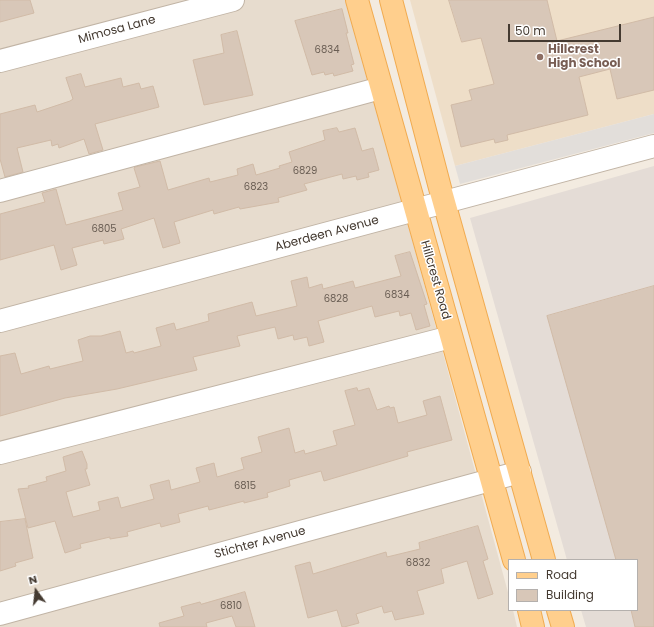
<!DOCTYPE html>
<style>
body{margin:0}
#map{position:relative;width:654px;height:627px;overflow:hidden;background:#f3ebe0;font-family:Poppins,sans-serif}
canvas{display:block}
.legend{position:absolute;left:508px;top:559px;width:130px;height:52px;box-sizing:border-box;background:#fff;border:1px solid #b4b0ad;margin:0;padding:5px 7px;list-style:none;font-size:12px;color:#443a31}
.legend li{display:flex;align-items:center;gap:8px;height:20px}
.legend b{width:20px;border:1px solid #b4b0ad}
.north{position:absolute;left:16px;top:571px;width:40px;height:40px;-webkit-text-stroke:3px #fff;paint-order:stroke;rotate:345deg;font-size:11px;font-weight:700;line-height:16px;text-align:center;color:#443a31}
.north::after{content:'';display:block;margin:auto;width:14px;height:18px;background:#443a31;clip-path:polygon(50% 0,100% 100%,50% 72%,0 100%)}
.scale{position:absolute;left:508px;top:24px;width:113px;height:18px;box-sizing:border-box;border:2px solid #443a31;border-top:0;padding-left:5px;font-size:12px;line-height:14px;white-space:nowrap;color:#443a31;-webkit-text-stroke:3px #fff;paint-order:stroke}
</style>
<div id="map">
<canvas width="654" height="627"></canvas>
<ul class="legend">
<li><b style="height:5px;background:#ffcf8d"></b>Road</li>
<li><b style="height:11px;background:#d8c7b8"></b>Building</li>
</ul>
<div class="north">N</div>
<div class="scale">50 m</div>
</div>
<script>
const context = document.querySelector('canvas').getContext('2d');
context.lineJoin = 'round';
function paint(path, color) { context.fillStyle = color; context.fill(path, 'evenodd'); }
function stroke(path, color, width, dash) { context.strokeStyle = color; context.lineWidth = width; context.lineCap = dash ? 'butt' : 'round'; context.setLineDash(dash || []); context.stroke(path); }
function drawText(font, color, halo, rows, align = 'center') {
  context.font = font + ' Poppins,sans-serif'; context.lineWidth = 3; context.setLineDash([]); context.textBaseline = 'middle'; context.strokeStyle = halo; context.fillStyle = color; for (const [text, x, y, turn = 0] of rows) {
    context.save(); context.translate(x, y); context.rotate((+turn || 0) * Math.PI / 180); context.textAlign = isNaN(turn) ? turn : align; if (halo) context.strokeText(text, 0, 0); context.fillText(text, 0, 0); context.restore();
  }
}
paint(new Path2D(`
 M0,0H347L509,596V610H513L517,627H0Z`), '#e7dcce');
paint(new Path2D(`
 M654,166V627H586L581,610H637V560H567L470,218Z`), '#e4dcd6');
paint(new Path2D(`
 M410,0H654V114L455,166Z`), '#eedec8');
paint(new Path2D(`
 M654,114V133L460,184L455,166Z`), '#e2deda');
const building = new Path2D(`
 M0,0H30L34,13L0,22Z
 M449,0H547L557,41L654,17V90L617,99L610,69L579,77L588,115L507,135L508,140L495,143L494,139L461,147L451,105L472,100L469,90L494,84L481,38L462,42Z
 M342,9L348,33H346L354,64L351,65L353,71L334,76L333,73L325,75L324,72L312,75L295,21Z
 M237,31L253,95L204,105L193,60L224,53L221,35Z
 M81,74L85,87L121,78L123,87L139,83L141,89L153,86L159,107L95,124L103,150L89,154L84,139L59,148L58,144L52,146L51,140L17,148L23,172L5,177L0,159V114L35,105L37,112L70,101L73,99L66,78Z
 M337,128L339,132L355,128L362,151L373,148L379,170L368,173L369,177L357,180L356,176L343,179L342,174L304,184L307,190L278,198L279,202L240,209L239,207L214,214L213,210L174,222L180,243L163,248L154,218L121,229L124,239L104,244L103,240L72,248L77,265L61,270L54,245L0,260V214L45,202L42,193L56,189L66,225L123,210L118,193L140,187L134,168L135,167L160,161L168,190L209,178L210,182L238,175L237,169L253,164L256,175L280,168L279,166L292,162L289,152L325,140L323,131Z
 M410,252L427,304L424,305L430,326L416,330L411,313L400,316L399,311L375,317L372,306L318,321L324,342L309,346L307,337L294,340L293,335L278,339L275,327L237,336L240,346L193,357L197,370L117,389L65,398L0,416V356L15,353L21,374L49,366L50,369L83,361L78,340L90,336H101L120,331L126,353L133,351L134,353L161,346L156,328L174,323L176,330L209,321L208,314L252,302L256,316L297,306L291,281L307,277L309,288L322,284L323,289L353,281L355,288L401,276L395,256Z
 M654,286V627H635L631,610H637V560H616L547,316Z
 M357,388L358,391L369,388L377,410L389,406L390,408L394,407L398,423L427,415L423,401L440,396L452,440L407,452L408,456L324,481L321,471L289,480L290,486L267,493L268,497L244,503V501L209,510L208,506L178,514L180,522L161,527L160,523L127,532L128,536L110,539V537L80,544L81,548L65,553L55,521L28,528L18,489L29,488L28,486L47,481L46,477L66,471L63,457L82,451L87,464V469H85L90,485L66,492L73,517L100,510L98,502L118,497L121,508L154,499L150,485L169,480L171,490L200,482L196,468L214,463L217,477L244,469L241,458L262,452L258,437L289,428L295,453L304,450L305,454L337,445L333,431L355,425L345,391Z
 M25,519L33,558L15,563L16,566L0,571V522Z
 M478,526L488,559L483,561L493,594L478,599L467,561L441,569L444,583L417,591L424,614L395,620L392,611L384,613L382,606L356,614L359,623L344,627H342L337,610L308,618L295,566L310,562L313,574L386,552L387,557L420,549L419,543Z
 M245,592L255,627H236L232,616L206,623L207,627H160L159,623L184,616L181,607L200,602L201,604Z`);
paint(building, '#d8c7b8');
stroke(building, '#d1bba7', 1);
const minor = new Path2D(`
 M0,61L233,0
 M0,191L381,88
 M0,321L654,146
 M0,453L451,337
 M0,614L520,472`);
const major = new Path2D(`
 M357,0L514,560
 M391,0L440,188L544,560
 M529,610L533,627
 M558,610L563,627`);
stroke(minor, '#c1b4a5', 24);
stroke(major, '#f1ab50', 24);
stroke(minor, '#fff', 22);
stroke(major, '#ffcf8d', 22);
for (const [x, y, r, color] of [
 [540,57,4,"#8d6e63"]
]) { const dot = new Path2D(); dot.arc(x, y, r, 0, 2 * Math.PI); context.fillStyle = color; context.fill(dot); stroke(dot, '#fff', 1.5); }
drawText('10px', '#695d53', null, [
 ["6834",327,50],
 ["6829",305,171],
 ["6823",256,187],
 ["6805",104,229],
 ["6834",397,295],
 ["6828",336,299],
 ["6815",245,486],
 ["6832",418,563],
 ["6810",231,606]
]);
drawText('12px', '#443a31', '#fff', [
 ["Mimosa Lane",117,30,-15],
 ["Aberdeen Avenue",327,234,-15],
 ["Hillcrest Road",435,280,74],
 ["Stichter Avenue",260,543,-15]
]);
drawText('bold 12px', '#785e54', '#fff', [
 ["Hillcrest",548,50],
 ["High School",548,64]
], 'left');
</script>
